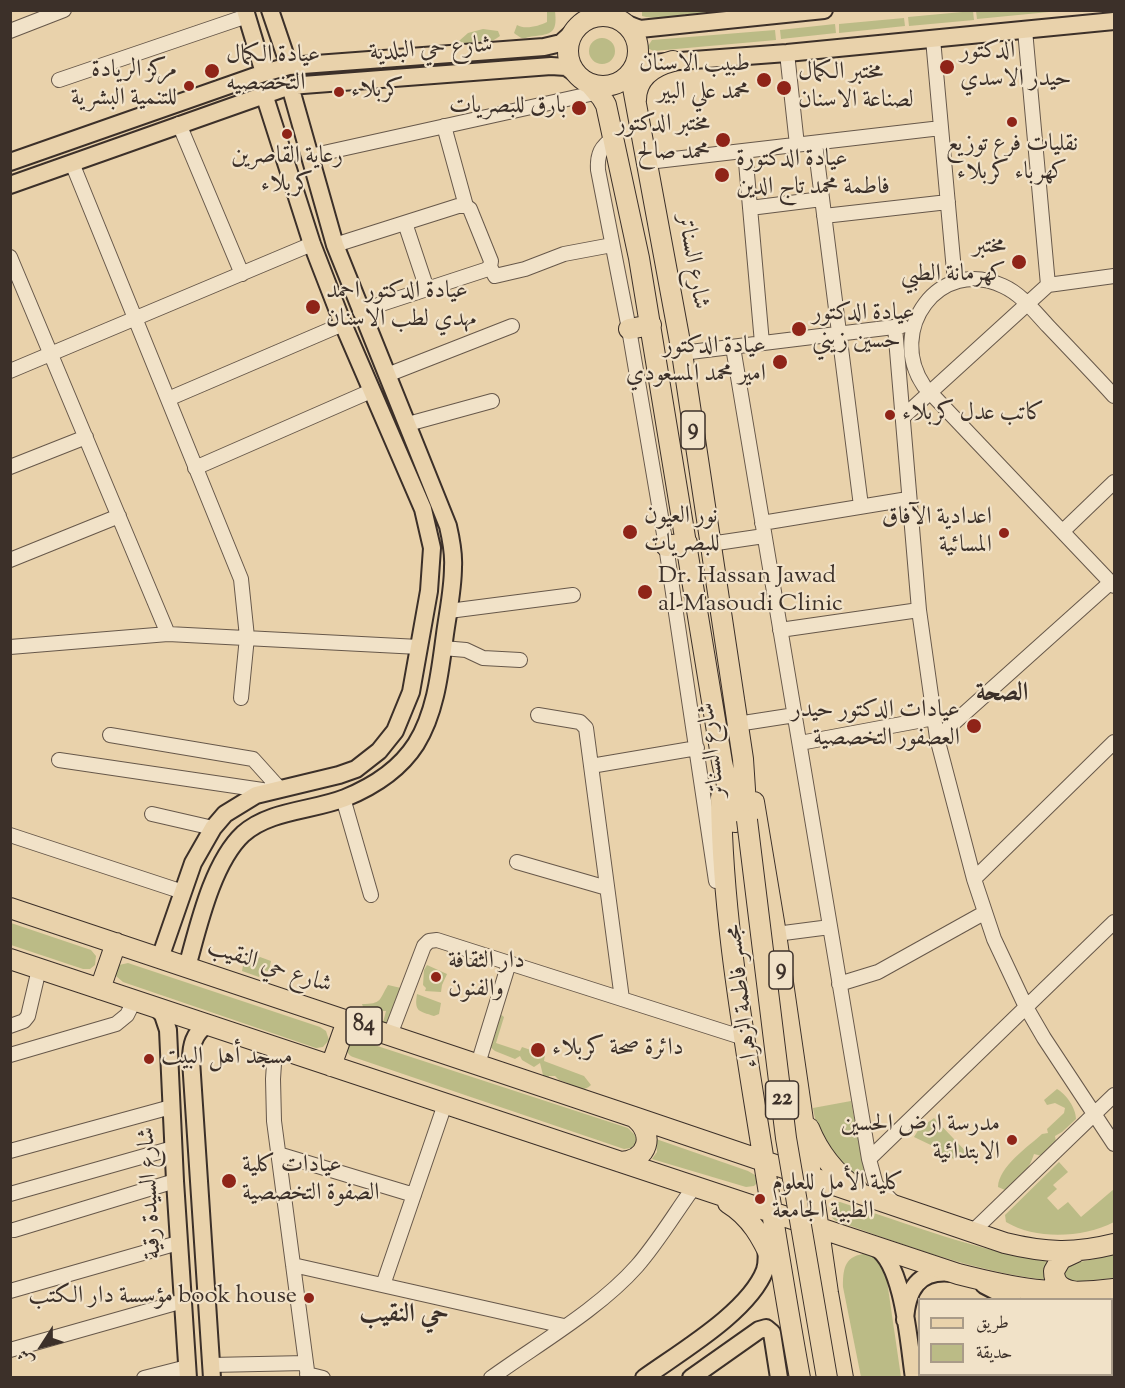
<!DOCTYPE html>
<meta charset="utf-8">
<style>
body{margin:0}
#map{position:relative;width:1125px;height:1388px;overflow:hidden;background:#e9d2ab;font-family:"Sorts Mill Goudy",Amiri,serif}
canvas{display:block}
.frame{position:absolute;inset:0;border:12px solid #3c3029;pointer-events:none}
.legend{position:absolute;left:918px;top:1298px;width:195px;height:78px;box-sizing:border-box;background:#f1e2c8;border:2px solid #a99b88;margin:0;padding:8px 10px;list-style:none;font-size:18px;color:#3c3029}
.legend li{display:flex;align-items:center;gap:12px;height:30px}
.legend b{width:30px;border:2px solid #a99b88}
.north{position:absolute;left:12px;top:1316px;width:60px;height:60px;-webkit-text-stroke:4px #f1e2c8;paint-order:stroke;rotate:234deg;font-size:16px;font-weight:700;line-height:24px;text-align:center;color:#3c3029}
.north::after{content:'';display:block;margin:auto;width:21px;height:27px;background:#3c3029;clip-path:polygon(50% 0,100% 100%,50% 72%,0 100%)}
</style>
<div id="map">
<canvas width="1125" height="1388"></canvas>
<div class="frame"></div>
<ul class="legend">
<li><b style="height:8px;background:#e9d2ab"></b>طريق</li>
<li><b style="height:16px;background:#bbbb86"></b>حديقة</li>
</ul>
<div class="north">ش</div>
</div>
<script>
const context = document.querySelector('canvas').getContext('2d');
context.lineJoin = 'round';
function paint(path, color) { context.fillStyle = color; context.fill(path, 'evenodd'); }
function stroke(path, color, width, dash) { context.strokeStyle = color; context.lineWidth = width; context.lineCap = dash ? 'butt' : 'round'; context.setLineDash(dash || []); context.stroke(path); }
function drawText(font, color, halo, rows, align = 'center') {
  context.font = font + ' "Sorts Mill Goudy",Amiri,serif'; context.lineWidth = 4.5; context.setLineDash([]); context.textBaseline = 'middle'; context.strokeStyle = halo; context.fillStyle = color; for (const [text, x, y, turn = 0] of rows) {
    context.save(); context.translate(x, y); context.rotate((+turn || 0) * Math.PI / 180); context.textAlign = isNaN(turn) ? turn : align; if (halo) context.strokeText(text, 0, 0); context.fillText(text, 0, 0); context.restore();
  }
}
paint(new Path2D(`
 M1049,10V12L977,19L976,11Z
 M547,11H555C557,30 554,34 536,36C522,37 526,42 514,33L517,25C525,30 539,26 547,22Z
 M642,11L736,10V11L727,14L725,11L719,16L713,13L711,16L697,18L696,13L690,17H686L685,14L680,17L677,16V19C665,16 656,20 642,16Z
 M973,11L974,20L909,26L908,17Z
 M904,18L905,26L839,33V24Z
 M835,24L836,33L781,39L780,30Z
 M483,29L498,31L500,36C492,42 487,44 476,40C470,44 466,45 459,41L468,33Z
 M775,30L776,40L654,51L649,49L648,46L652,40Z
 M589 51a13 13 0 1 1 26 0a13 13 0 1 1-26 0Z
 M11,923L91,950L96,956L95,965L90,969H83L11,945Z
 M249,954L252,955V963L260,957L271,961L269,971L262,970L259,977L242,971L245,955Z
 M128,963L320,1027L326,1031L329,1040L323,1047L316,1048L123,982L116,976V970L119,965Z
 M427,965L447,974L442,985L441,992L425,991L426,988L423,985L424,970Z
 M388,985L401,988L388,1031L381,1030L386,1011H379L373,1021H368L362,1004C382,1004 379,1000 388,985Z
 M417,994L441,1003L439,1014L434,1016C419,1011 414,1012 417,994Z
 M500,1014L504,1017L496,1043L520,1051L522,1047L545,1055L544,1061L584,1076L591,1085C584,1092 576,1089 567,1088V1083L559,1080L555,1076H549L547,1080L544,1079L540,1063L534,1067L522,1060L520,1056L515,1059L495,1051L489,1046Z
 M354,1040H359L628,1128L636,1136V1145L631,1148L624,1149L353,1057C348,1055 346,1051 347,1045Z
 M1057,1089C1066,1094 1076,1108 1076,1119L1062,1132L1055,1136L1056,1142L1042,1156L1034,1154C1030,1167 1019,1185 1005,1190L998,1187C999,1166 1028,1147 1042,1134L1048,1133L1047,1129L1064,1113L1065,1108L1055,1103L1047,1105L1044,1100Z
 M851,1101L866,1180C838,1170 817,1137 813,1108Z
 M934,1118L972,1158L957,1156L954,1159L943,1155H937L935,1147L914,1137L919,1129Z
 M656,1139L748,1171L755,1175L757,1183L754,1186L746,1187L652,1159L657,1152Z
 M1059,1162L1068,1172L1053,1185L1057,1189L1047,1198L1058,1210L1068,1202L1081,1217L1114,1189V1222C1083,1238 1036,1240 1006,1222L1005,1215Z
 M836,1202H840C909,1224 978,1251 1050,1262L1043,1270L1048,1280C974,1272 906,1245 836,1221C828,1216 829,1208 836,1202Z
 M863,1254L878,1257L886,1274L901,1377H861L843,1287C843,1270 844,1257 863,1254Z
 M1114,1255V1278L1074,1282L1065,1279L1063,1271L1070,1264Z`), '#bbbb86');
const minor = new Path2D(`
 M1025,30L1048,285
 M10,31L64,10
 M933,39L955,282
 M787,53L797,145
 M59,80L247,16
 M179,124L242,274
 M444,126L466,206
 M614,138C601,146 597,154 598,170L629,329L666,546L716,881
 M815,143L861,506
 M745,151L762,343
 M310,156L599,92
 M648,162L941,128
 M72,163L241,579L247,637L241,698
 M750,208L822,199
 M824,216L948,202
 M405,223L427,289
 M335,245L458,206H466L470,209L491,261L490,267L485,270L360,311
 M10,257L168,634
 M490,267L495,276L525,269L564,254L612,245
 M895,327L919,610L937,738L974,879L994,939L1026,1007L1044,1038L1114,1144
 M733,347L869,1159L876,1185L892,1201
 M682,353L902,326
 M10,371L312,244
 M387,375L512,326
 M1114,396C1092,372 1070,349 1048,326C1034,311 1021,294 1003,286C939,256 886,330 924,386L1114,586
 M168,399L343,324
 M903,417L1048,285L1114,276
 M408,424L492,401
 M10,467L86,437
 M195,468L371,391
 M762,523L908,499
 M1063,531L1114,482
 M710,544L764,536
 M10,560L119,516
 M449,611L573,595
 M780,630L919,610
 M10,647L168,634L419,647
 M443,648L466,650L483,658L520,660
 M538,715L580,722L586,728L622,999
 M737,724L795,715
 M110,735L253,759L280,789
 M937,738L1111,582
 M800,743L934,718
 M59,760L269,791
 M591,766L697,748
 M343,798L371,895
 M152,814L213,828
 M10,835L183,892
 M517,862L607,888
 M974,879L1114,742
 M776,934L830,927
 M839,984L878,972L984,913
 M10,1026L24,1021L28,1016L39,969
 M390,1035L424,946L429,941L437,940L744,1038
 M275,1048L273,1079L274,1121L308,1378
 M10,1055L116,1024L127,1015L134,1001
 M478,1064L509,963
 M10,1151L171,1107
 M278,1154L414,1195
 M869,1159L1114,922
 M10,1194L173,1148
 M14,1230L175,1181
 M971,1233L1114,1095
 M293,1265L564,1326
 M383,1285L445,1104
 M10,1291L178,1243
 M10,1350L183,1301
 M211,1365L306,1363
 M307,1374L323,1378
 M144,1378L187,1367
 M491,1378C538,1344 599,1309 637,1266C658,1242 675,1213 694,1187`);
const major = new Path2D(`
 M245,10L264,73
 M270,10L289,66
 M622,22L640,29L824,10
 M634,67L640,64L787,53L1114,21
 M10,162L264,73L289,66L544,47L561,43L573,32
 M10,185L290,86L551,66L566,67L575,73
 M160,958L193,863L213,828L225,814L256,795L339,775L356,769L379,751L395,731L411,692L429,591L432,548L423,509L343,324L312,244L264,94
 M187,967C198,928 212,863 243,834C270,810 312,811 345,798C372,787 400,769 416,744C436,712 440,671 445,634C448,612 453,589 453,567C454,553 451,539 448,526L335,245L290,86
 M157,1008L163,1015L168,1030L175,1181L188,1378
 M206,1025C194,1034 191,1045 191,1060L212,1378
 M875,1247C904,1263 909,1346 914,1378
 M984,1285L1013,1300
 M905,1320C907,1290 918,1269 952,1273
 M1112,1347L1114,1349
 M644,1378C680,1352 749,1312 765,1270C767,1263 767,1255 766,1247
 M691,1378L759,1330L766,1328L772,1333L779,1378`);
const highway = new Path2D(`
 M568 51a35 35 0 1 1 70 0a35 35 0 1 1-70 0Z
 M633,70L631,77L682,353L743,759L747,820
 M591,85L602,98L606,105L639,258L722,762L735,822
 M636,100C636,78 653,66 673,61
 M629,329L651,325
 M666,546L687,543
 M721,797C722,899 738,1000 754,1100C769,1192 783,1285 800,1378
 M754,802L776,934L828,1293L843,1378
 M10,908L634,1117L1005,1243C1046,1253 1074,1254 1114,1244
 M10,959L958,1274C1013,1288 1057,1297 1114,1289
 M100,989L116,943
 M331,1066L347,1021
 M809,1128C819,1153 835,1173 857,1189
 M620,1162C648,1161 656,1134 634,1117
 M728,1203C751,1217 762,1238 773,1262
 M1076,1292C1063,1290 1054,1285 1054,1271L1061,1259L1076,1252`);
stroke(minor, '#67584a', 16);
stroke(major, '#3c3029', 20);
stroke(highway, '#3c3029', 22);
stroke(minor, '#f1e2c8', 14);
stroke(major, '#e9d2ab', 16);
stroke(highway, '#e9d2ab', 20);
const highwayBridge = new Path2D(`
 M747,820L786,1138L827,1378`);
stroke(highwayBridge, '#3c3029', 22, []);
stroke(highwayBridge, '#e9d2ab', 20);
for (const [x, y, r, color] of [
 [947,67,8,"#8f2418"],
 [212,71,8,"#8f2418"],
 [764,80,8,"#8f2418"],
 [189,86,6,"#8f2418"],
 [784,88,8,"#8f2418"],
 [339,92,6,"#8f2418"],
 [579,108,8,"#8f2418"],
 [1012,122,6,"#8f2418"],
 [287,134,6,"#8f2418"],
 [723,140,8,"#8f2418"],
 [722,175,8,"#8f2418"],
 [1019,262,8,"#8f2418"],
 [313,307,8,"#8f2418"],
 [799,329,8,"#8f2418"],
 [780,362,8,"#8f2418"],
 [890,415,6,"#8f2418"],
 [630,532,8,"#8f2418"],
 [1004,533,6,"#8f2418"],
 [645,592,8,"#8f2418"],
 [974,726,8,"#8f2418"],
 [436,977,6,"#8f2418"],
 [538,1050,8,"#8f2418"],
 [149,1059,6,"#8f2418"],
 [1012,1140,6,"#8f2418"],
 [229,1181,8,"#8f2418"],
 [760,1199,6,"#8f2418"],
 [309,1298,6,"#8f2418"]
]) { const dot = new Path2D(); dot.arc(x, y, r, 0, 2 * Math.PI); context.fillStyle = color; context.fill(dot); stroke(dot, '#f1e2c8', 2); }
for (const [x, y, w] of [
 [693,430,24],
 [781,970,24],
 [364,1026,36],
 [782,1100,33]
]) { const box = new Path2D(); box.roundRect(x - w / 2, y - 19, w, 38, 4.5); context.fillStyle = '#f1e2c8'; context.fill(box); stroke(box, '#3c3029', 1.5); }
drawText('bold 22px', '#3c3029', null, [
 ["9",693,430],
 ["9",781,970],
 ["84",364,1026],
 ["22",782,1100]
]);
drawText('24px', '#3c3029', '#f1e2c8', [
 ["شارع حي البلدية",431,51,-4],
 ["شارع السناتر",691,262,80],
 ["شارع السناتر",714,750,-97],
 ["شارع حي النقيب",269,968,18],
 ["مجسر فاطمة الزهراء",744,996,-97],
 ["شارع السيدة رقية",152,1193,-93]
]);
drawText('24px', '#3c3029', '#f1e2c8', [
 ["الدكتور",960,53],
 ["حيدر الاسدي",960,81],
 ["عيادة الكمال",226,57],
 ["التخصصيه",226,85],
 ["طبيب الاسنان",750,66,"right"],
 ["محمد علي البير",750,94,"right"],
 ["مركز الريادة",177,72,"right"],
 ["للتنمية البشرية",177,100,"right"],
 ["مختبر الكمال",798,74],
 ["لصناعة الاسنان",798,102],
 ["كربلاء",351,92],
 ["بارق للبصريات",566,108,"right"],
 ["مختبر الدكتور",710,126,"right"],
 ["محمد صالح",710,154,"right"],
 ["نقليات فرع توزيع",1012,146,"center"],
 ["كهرباء كربلاء",1012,174,"center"],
 ["رعاية القاصرين",287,158,"center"],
 ["كربلاء",287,186,"center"],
 ["عيادة الدكتورة",736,161],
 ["فاطمة محمد تاج الدين",736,189],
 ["مختبر",1006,248,"right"],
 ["كهرمانة الطبي",1006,276,"right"],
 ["عيادة الدكتور احمد",326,293],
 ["مهدي لطب الاسنان",326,321],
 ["عيادة الدكتور",812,315],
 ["حسين زيني",812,343],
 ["عيادة الدكتور",766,348,"right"],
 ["امير محمد المسعودي",766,376,"right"],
 ["كاتب عدل كربلاء",902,415],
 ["نور العيون",644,518],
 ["للبصريات",644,546],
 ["اعدادية الآفاق",992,519,"right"],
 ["المسائية",992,547,"right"],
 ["Dr. Hassan Jawad",658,578],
 ["al-Masoudi Clinic",658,606],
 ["عيادات الدكتور حيدر",960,712,"right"],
 ["العصفور التخصصية",960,740,"right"],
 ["دار الثقافة",448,963],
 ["والفنون",448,991],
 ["دائرة صحة كربلاء",552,1050],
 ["مسجد أهل البيت",161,1059],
 ["مدرسة ارض الحسين",1000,1126,"right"],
 ["الابتدائية",1000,1154,"right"],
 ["عيادات كلية",242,1167],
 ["الصفوة التخصصية",242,1195],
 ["كلية الأمل للعلوم",772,1185],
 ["الطبية الجامعة",772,1213],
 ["مؤسسة دار الكتب book house",297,1298,"right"]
], 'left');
drawText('bold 26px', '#3c3029', '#f1e2c8', [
 ["الصحة",1002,696],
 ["حي النقيب",404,1317]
]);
</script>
